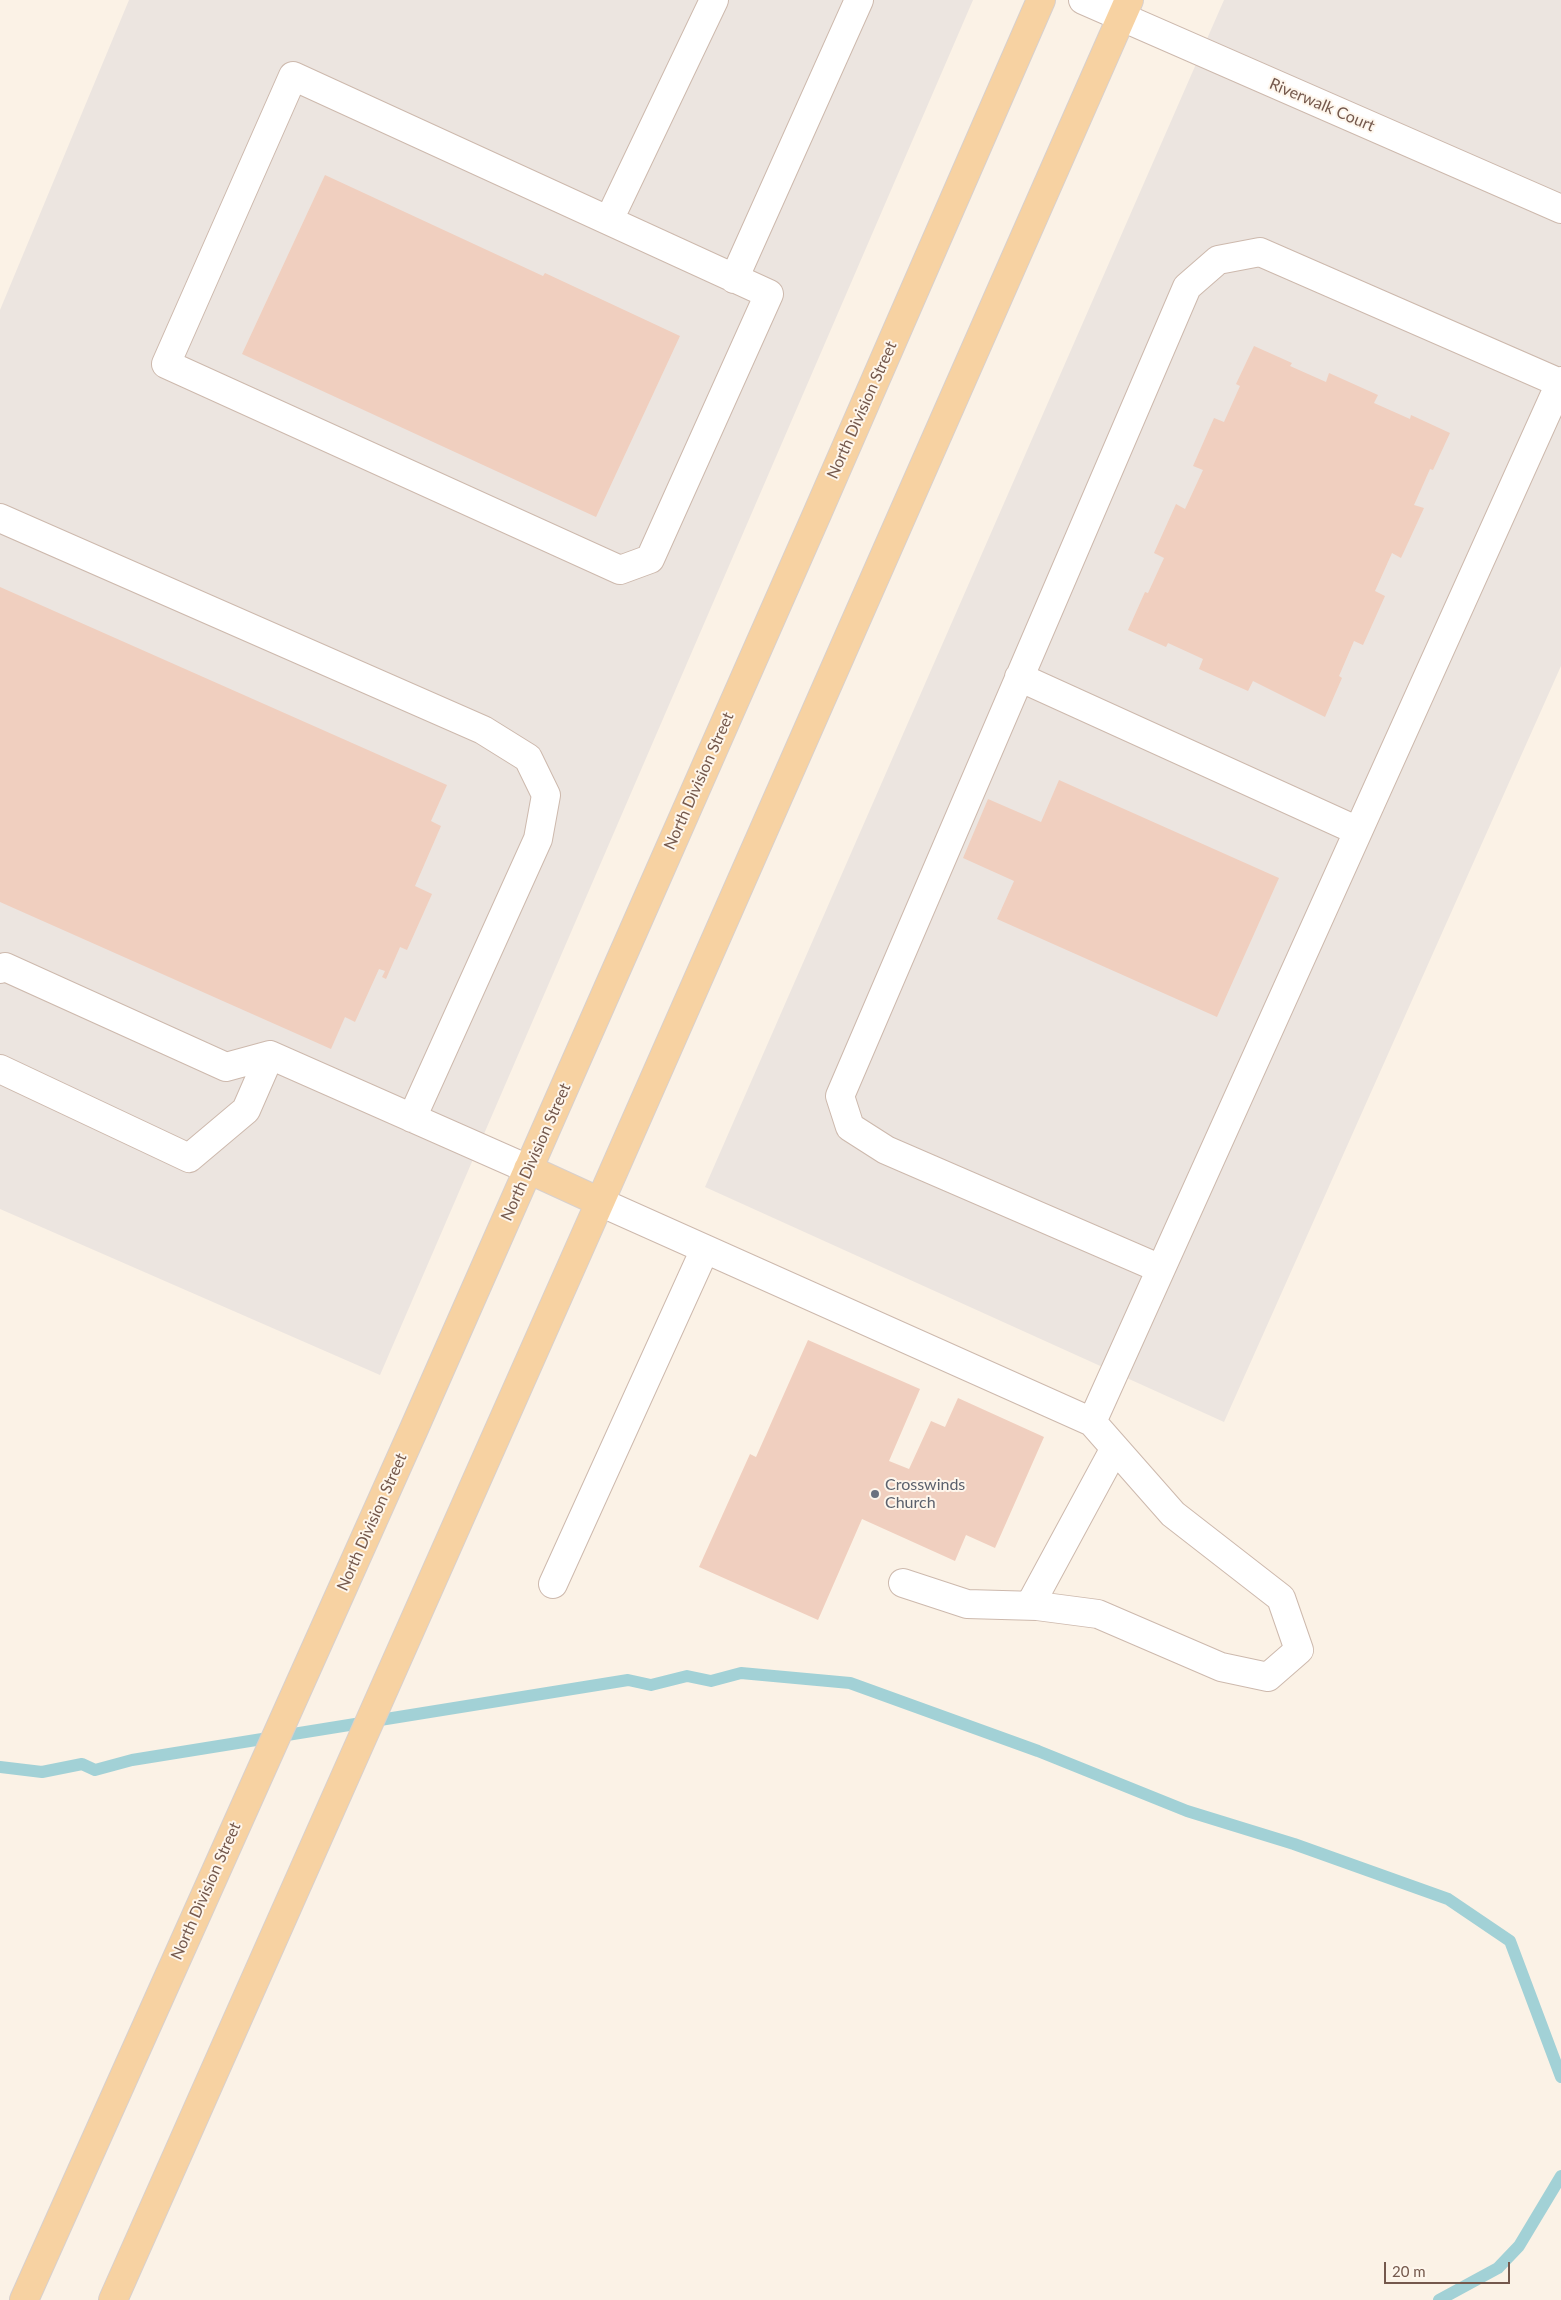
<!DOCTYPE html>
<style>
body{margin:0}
#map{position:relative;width:1561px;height:2300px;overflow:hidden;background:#fbf2e6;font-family:Lato,sans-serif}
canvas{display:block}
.scale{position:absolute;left:1384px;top:2262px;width:126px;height:22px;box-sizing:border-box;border:2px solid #74584c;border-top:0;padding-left:6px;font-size:15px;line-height:18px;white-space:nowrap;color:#74584c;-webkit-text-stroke:4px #fef6ec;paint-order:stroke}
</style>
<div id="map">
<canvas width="1561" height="2300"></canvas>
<div class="scale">20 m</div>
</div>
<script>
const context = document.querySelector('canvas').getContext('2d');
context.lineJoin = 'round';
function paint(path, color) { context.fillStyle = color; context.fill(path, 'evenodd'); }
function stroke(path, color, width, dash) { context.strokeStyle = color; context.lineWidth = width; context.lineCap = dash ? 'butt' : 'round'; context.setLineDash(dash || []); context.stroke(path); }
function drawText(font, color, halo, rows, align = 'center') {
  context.font = font + ' Lato,sans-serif'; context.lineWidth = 4; context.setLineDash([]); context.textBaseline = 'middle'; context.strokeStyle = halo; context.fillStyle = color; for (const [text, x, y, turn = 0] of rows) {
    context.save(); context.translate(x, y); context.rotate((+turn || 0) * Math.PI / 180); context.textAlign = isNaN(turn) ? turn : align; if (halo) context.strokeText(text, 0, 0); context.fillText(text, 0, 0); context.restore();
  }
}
paint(new Path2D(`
 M129,0H973L380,1375L0,1209V310Z
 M1224,0H1561V666L1224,1422L705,1187Z`), '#ece5e0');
stroke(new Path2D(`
 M0,1767L42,1772L82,1764L95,1770L132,1760L628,1680L651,1685L687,1676L711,1681L741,1673L850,1683L1038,1751L1187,1811L1294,1844L1448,1899L1510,1941L1561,2077
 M1439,2300L1498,2268L1519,2246L1561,2176`), '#a2d1d6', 12);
paint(new Path2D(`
 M325,175L543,276L545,273L680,336L596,517L242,354Z
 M1254,346L1292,363L1290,366L1326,382L1329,373L1378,395L1374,403L1410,419L1411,415L1450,433L1433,470L1430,469L1414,505L1424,508L1401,558L1392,553L1375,591L1385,596L1363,645L1354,641L1339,676L1342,678L1325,717L1253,681L1248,691L1199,669L1203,659L1168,643L1166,647L1128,630L1145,592L1148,593L1164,558L1154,553L1176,504L1185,509L1203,470L1193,466L1214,418L1224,422L1240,386L1236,384Z
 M0,587L447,785L431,821L441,826L415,886L432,894L407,950L400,947L386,979L382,977L385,971L379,969L355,1022L345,1017L331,1049L0,902Z
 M1059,780L1279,878L1217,1017L997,919L1014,881L963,858L988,799L1041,822Z
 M808,1340L920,1389L889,1461L909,1469L931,1421L945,1427L958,1398L1044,1437L995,1548L966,1535L955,1561L862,1519L818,1620L699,1567L750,1454L756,1457Z`), '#f0cfbf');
const minor = new Path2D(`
 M1083,0L1561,209
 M293,76L769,294L650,559L620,570L166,364Z
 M609,220L714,0
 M734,279L859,0
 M0,518L483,730L528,758L546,795L538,839L412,1118
 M1019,677L1358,831
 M0,969L5,967L226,1067L270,1055L528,1169
 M0,1069L189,1158L246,1110L270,1055
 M600,1202L1092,1422L1561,381
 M1161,1269L886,1150L850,1127L840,1096L1187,287L1218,260L1260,252L1560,383
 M903,1583L967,1604L1037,1606L1098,1614L1221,1667L1268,1677L1299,1650L1281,1598L1173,1514L1092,1422
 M553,1584L705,1249
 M1030,1605L1115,1448`);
const major = new Path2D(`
 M528,1169L600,1202
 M24,2300L413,1431L817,514L1041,0
 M113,2300L600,1202L1129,0`);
stroke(minor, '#cdb9ad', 30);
stroke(major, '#d8d0cd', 30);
stroke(minor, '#fff', 28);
stroke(major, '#f7d2a2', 28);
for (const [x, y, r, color] of [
 [875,1494,5,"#6b7280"]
]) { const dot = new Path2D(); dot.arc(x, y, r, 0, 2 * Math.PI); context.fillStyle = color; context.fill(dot); stroke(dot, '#fef6ec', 2); }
drawText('16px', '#74584c', '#fef6ec', [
 ["Riverwalk Court",1322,105,23],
 ["North Division Street",862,410,-66],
 ["North Division Street",699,781,-66],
 ["North Division Street",536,1152,-66],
 ["North Division Street",372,1522,-66],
 ["North Division Street",206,1891,-66]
]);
drawText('16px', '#5b616d', '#fef6ec', [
 ["Crosswinds",885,1485],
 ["Church",885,1503]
], 'left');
</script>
